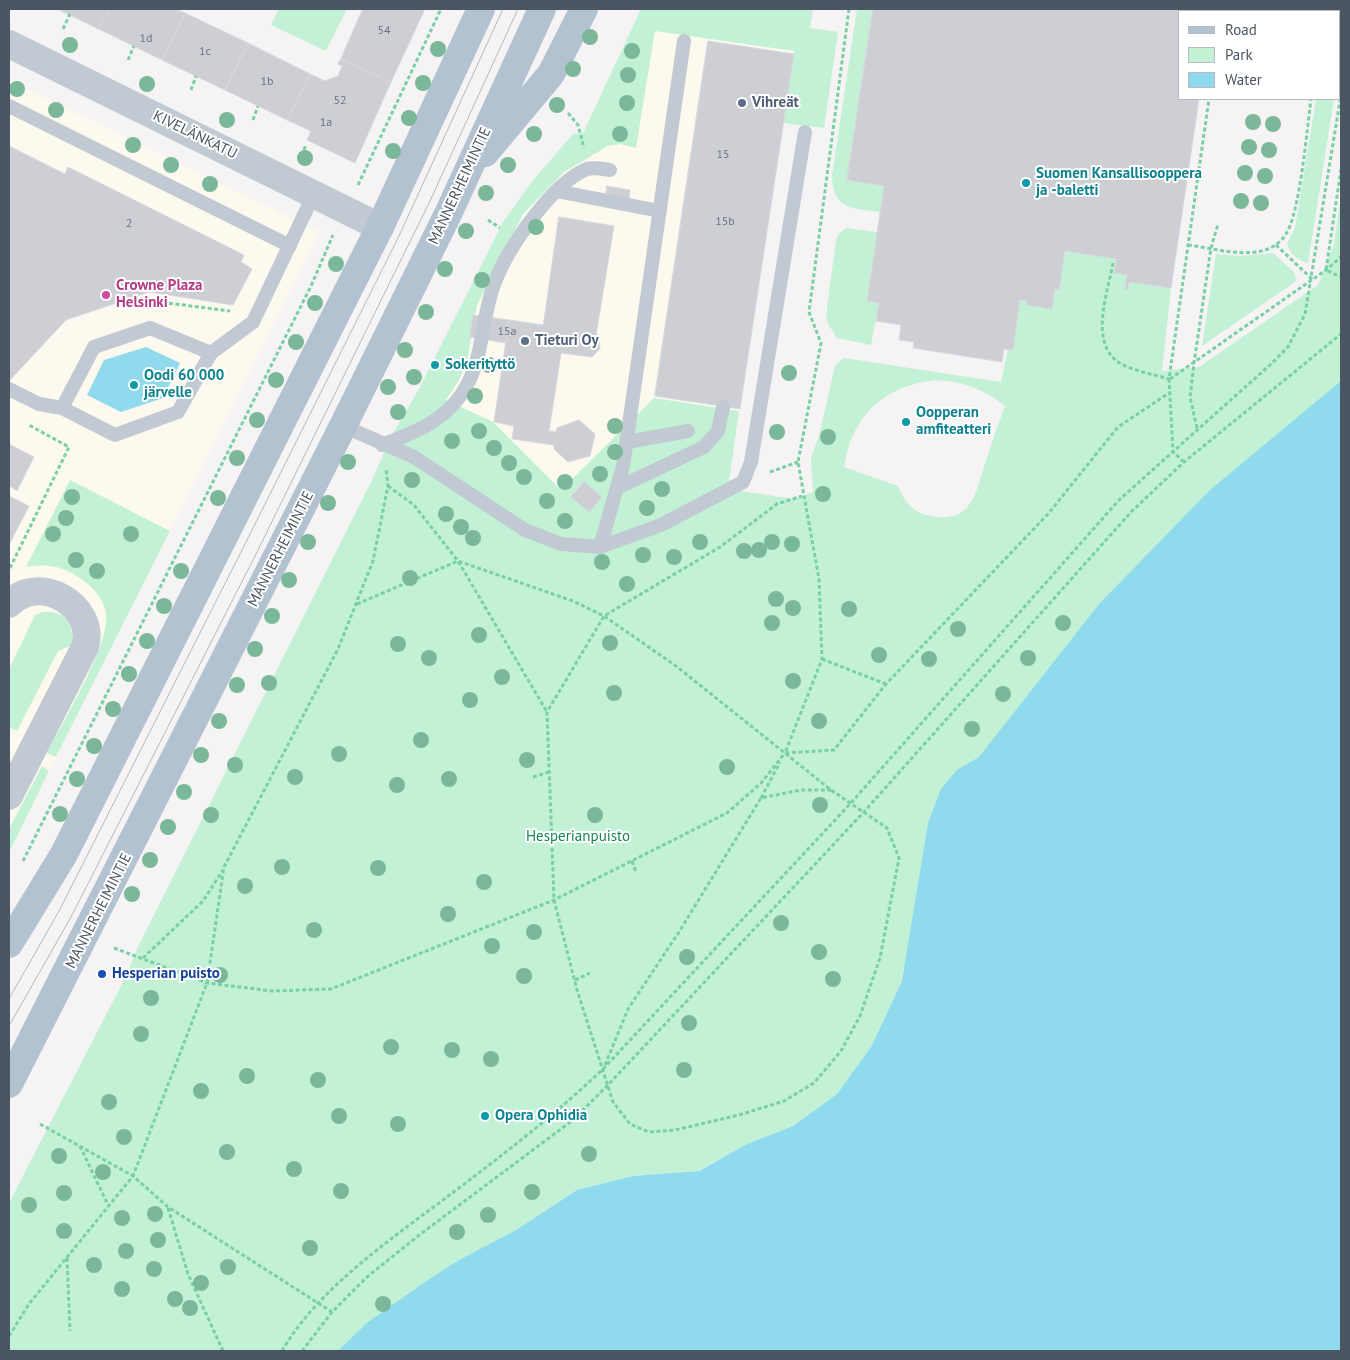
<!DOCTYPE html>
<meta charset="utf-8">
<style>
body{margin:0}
#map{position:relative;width:1350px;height:1360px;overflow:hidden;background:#f5f3f3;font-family:"PT Sans",sans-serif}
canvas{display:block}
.frame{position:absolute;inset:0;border:10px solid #4a5661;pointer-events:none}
.legend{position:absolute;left:1178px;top:10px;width:162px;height:90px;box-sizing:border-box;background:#fff;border:1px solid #b7bbc0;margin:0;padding:6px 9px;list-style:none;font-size:15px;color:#4a5661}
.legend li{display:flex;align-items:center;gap:10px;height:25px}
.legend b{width:25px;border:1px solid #b7bbc0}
</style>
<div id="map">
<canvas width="1350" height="1360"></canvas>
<div class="frame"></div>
<ul class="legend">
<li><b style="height:6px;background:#b3c2d1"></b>Road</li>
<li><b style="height:14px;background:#c3f1d5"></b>Park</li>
<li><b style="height:14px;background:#90daee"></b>Water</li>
</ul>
</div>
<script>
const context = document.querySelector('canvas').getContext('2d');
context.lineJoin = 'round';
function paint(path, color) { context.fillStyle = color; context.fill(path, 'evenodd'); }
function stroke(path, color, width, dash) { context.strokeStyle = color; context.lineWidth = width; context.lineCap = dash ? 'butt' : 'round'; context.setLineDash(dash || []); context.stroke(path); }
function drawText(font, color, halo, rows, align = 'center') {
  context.font = font + ' "PT Sans",sans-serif'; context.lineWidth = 4; context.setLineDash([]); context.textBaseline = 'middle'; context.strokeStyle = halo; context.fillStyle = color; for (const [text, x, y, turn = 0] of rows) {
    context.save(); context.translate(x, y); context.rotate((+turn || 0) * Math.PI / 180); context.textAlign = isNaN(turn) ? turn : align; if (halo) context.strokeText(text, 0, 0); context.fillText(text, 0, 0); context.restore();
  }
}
paint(new Path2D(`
 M632,27L794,51L740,409L739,411L654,399L561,490L493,422L433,394L523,214L564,172Z
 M9,80L319,232L9,853Z`), '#fdf9ef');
paint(new Path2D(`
 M279,9H347L326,51L271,25Z
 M641,9H813L810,28L838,32L824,128L784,123L794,51L655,31L636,148L620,144L608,146L564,172L523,214L477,305L467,362L459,380L446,400L493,422L561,490L654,398L739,411L728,489L794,499L813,492L811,458L819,436L835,366L844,358L1001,382L1008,349L1013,350L1020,300L1027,301L1026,305L1055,289L1059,290L1065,251L1116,259L1114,273L1127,275L1125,290H1128L1129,282L1171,288L1162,371L1199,367L1318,285L1334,244L1341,194V422L904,968L902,981L871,1047L837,1094L793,1126L747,1144L698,1171L633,1176L577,1190L516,1230L459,1260L400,1351H9V1203L125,978L138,947L372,480L391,437L420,387L503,222L530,184L573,134L583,133ZM935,380C962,381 984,389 1005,406C998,425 991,444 985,464C975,494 972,524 930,516C914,513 903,501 898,486L844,467C852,416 883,386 935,380Z
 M857,9H873L847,180L884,186L880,212C852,208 833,210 832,176Z
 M1316,99H1334L1308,263C1297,260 1289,254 1287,243L1295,228Z
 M846,228L877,232L867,300L879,303L871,345L837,338L828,324L826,316L836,240L839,234Z
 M1273,253L1293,271L1296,278L1295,282L1202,346L1216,254L1240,256Z
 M70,480L170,531L56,757L47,753C62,723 110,645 106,615C105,601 95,589 84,581C66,567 49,563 26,567Z
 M42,612C65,610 74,623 72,645L58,651L17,731L9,727V669L35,615Z
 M42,766L49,771L9,853V829Z`), '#c3f1d5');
paint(new Path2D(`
 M146,347L180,363L163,398L121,412L87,395L104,360Z
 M1341,381V1351H338L368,1322L428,1280L459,1260L516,1230L577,1190L633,1176L699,1171L747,1144L793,1126L837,1094L871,1047L902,981L928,823L941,789L957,770L979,757L1100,603L1210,490Z`), '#90daee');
const building = new Path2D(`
 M58,9H109L99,29Z
 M109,9H176L185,13L162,60L99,29Z
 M363,9H425L391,82L341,59Z
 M873,9H1212V11H1179V99H1199L1171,288L1129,282L1128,290H1125L1127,275L1114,273L1116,259L1065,251L1059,290L1055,289L1052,309L1026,305L1027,301L1020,300L1013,350L1004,349L1002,362L913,348L914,342L899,340L901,325L876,321L879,303L867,301L884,186L847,180Z
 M185,13L248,43L225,90L162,60Z
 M708,41L794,54L740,409L655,396Z
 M248,43L310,74L287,120L225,90Z
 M341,59L391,82L355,163L307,140L311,131L287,120L310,74L325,81L338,76L342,66L338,64Z
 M9,146L65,174L68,167L244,255L241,262L252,269L233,305L149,292L66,320L9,381Z
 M607,186L630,190L629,200L606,196Z
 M559,217L614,226L596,335H599L600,349L592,357L561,353L549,431L556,432L557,428L579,420L595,434L590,456L568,462L554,449V445L512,439L514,426L494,422L509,320L543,325Z
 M473,315L509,320L506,343L470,337Z
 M9,444L34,457L17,491L10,486L9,488Z
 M584,482L602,497L589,512L571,497Z
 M9,496L29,506L9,545Z`);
paint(building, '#cdcfd5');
stroke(building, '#d7d9de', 1);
stroke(new Path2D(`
 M849,9L809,312L821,343L798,462L819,579L822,659L785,753L834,750L886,684L1048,514L1118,427L1169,393
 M1290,9L1308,11
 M1221,11V9
 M1324,11L1325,9
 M1339,16H1341
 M63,29L70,14
 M128,60L134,46
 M191,90L196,76
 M568,113L578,125L584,148
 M253,120L258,106
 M301,156L306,145
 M1341,169L1326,270L1341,277
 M358,185L441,9
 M488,220L500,228
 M1188,245C1213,248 1244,258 1268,249C1275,246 1282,241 1286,234C1300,213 1307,128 1311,99
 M1276,245L1312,279
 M1113,263C1108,292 1089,341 1118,362C1132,371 1153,374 1169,379
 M150,305L160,302L230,311
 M1170,379L1326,270L1341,257
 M1197,428L1190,397L1194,363L1211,248L1218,224
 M1184,462L1173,452L1169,379L1209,99
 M770,472L798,462
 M388,486L414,505L458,561L547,712
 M10,568L69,447L29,425
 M357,604L458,561L573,601L604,616L676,666L831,790L887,828L899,858L880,958L860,1016L841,1051L814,1083L784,1101L739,1115L675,1130L649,1132L630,1124L613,1102L577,990L554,900L547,712L604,616L720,547L777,504L802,496
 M822,659L886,684
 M533,777L549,772
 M761,798L780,762
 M23,861L311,286L333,235
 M632,861L636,872
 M114,948L207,983L272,991L331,989L554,900L727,813L761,783L785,753
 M143,958L203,901L223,870
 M575,980L590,973
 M605,1065L628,1009L679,932L761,798L801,790H831
 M40,1124L133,1176L168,1207L332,1312
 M80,1146L108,1205
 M168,1208L188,1274L223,1351
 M67,1258L70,1331
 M9,1336L29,1304L133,1176L207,983L224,867L338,649L373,561L388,486L386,468
 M282,1351C318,1288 394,1237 451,1194C504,1154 556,1114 604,1068L850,804L1119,500L1271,364L1288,347L1305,314L1341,95
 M302,1351L332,1312L367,1277L418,1236L573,1120L607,1086L863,813L1131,512L1184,462L1341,334`), '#7ad0a6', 3, [4, 2.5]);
stroke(new Path2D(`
 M9,106L290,246
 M556,191L660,211
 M211,353L150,328L94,347L62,408L115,435L178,412L211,353L253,322L314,194
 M9,389L39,404L62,408
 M343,426L414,457L525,530L561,544L600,547L661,525L743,482L751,462L805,132
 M627,442L688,431
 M382,445C413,433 441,423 461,395C485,361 480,319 495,282C508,248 552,183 587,169C593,167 603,169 610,170
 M617,488L704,447L718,431L723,407
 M600,547L623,466L684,41`), '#c1cad2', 14);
stroke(new Path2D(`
 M9,44L380,227
 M9,604C39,572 97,606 85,647L9,796`), '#c1cad2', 28);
stroke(new Path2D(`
 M485,153L551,74L584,9
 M9,944L64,854L380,227L481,9
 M9,1084L343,426L448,214L542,9`), '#b3c2d1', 28);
stroke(new Path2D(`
 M9,999L59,911L242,550L399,236L503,9
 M9,1026L71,917L254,558L429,203L518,9`), '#b5b8bd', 1);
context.fillStyle = '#7bb799';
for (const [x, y] of [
 [590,37],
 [70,45],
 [438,49],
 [632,51],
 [573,69],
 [628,75],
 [423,83],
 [147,84],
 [17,89],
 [627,103],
 [557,105],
 [56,110],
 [409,118],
 [227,120],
 [1253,122],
 [1273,124],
 [534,134],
 [620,134],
 [133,145],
 [1249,147],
 [1269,150],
 [393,151],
 [305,158],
 [171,165],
 [508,165],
 [1245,173],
 [1265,176],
 [210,184],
 [486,193],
 [1241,201],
 [1261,203],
 [536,227],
 [466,231],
 [336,264],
 [445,269],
 [482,280],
 [315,303],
 [426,312],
 [296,342],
 [405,350],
 [489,365],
 [789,373],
 [414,377],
 [276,380],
 [388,387],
 [475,396],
 [398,412],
 [257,420],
 [615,426],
 [479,431],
 [777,432],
 [828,437],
 [452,441],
 [494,448],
 [615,452],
 [237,458],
 [348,462],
 [509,463],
 [600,474],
 [524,477],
 [412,480],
 [565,482],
 [662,489],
 [823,494],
 [72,497],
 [218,498],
 [547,501],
 [328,503],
 [647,508],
 [446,514],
 [66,518],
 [565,521],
 [461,527],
 [53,534],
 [131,534],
 [473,538],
 [308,542],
 [700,542],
 [772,542],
 [792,544],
 [759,550],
 [744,551],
 [643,555],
 [674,557],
 [76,560],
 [602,562],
 [97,571],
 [181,571],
 [410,578],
 [289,580],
 [627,584],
 [776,599],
 [164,606],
 [793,608],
 [849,609],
 [272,616],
 [772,623],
 [1063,623],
 [958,629],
 [479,635],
 [147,641],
 [610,643],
 [398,644],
 [255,649],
 [879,655],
 [429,658],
 [1028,658],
 [929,659],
 [129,674],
 [502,677],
 [793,681],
 [269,683],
 [237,685],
 [614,693],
 [1003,694],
 [470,700],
 [113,709],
 [219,721],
 [819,721],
 [972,729],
 [421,740],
 [94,746],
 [339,754],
 [201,755],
 [527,760],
 [235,765],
 [727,767],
 [295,777],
 [77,779],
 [449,779],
 [397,785],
 [184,792],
 [820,805],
 [60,814],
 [211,815],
 [595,815],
 [168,827],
 [150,860],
 [282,867],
 [378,868],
 [484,882],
 [245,886],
 [132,894],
 [448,914],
 [781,923],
 [314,930],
 [534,932],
 [492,946],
 [819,952],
 [687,957],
 [220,975],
 [524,976],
 [833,979],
 [151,998],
 [689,1023],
 [141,1034],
 [391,1047],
 [452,1050],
 [491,1059],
 [684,1070],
 [247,1076],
 [318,1080],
 [201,1091],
 [109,1102],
 [339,1116],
 [398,1124],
 [124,1137],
 [227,1152],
 [589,1154],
 [59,1156],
 [294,1169],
 [103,1172],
 [341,1191],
 [532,1192],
 [64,1193],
 [29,1205],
 [155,1214],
 [488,1215],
 [122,1218],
 [64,1231],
 [457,1232],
 [158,1240],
 [310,1248],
 [126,1251],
 [94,1265],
 [228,1267],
 [154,1269],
 [201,1283],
 [122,1289],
 [175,1299],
 [383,1304],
 [190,1308]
]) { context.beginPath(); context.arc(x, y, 8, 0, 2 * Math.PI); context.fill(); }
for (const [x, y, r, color] of [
 [742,103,5,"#5c6f8a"],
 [1026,183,5,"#0f9aa8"],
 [106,295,5,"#d1479c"],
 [525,341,5,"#5c6f8a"],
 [435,365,5,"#0f9aa8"],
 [134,385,5,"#0f9aa8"],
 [906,422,5,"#0f9aa8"],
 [102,974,5,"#1a4fb4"],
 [485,1116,5,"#0f9aa8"]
]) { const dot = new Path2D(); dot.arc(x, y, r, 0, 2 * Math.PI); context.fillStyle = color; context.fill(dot); stroke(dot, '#fff', 2); }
drawText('12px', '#6b747e', null, [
 ["54",384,31],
 ["1d",146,39],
 ["1c",205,52],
 ["1b",267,82],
 ["52",340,101],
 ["1a",326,123],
 ["15",723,155],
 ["15b",725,222],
 ["2",129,224],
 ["15a",507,332]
]);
drawText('bold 15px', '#4e5e75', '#fff', [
 ["Vihreät",752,103],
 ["Tieturi Oy",535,341]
], 'left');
drawText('15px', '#4a5661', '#fff', [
 ["KIVELÄNKATU",195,135,26],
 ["MANNERHEIMINTIE",460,186,-65],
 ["MANNERHEIMINTIE",281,549,-63],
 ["MANNERHEIMINTIE",99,911,-63]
]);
drawText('bold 15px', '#0d838f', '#fff', [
 ["Suomen Kansallisooppera",1036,174],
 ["ja -baletti",1036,191],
 ["Sokerityttö",445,365],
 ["Oodi 60 000",144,376],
 ["järvelle",144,393],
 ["Oopperan",916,413],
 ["amfiteatteri",916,430],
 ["Opera Ophidia",495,1116]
], 'left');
drawText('bold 15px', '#b23c85', '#fff', [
 ["Crowne Plaza",116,286],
 ["Helsinki",116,303]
], 'left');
drawText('15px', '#17864f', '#fff', [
 ["Hesperianpuisto",578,837]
]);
drawText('bold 15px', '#164399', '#fff', [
 ["Hesperian puisto",112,974]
], 'left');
</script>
